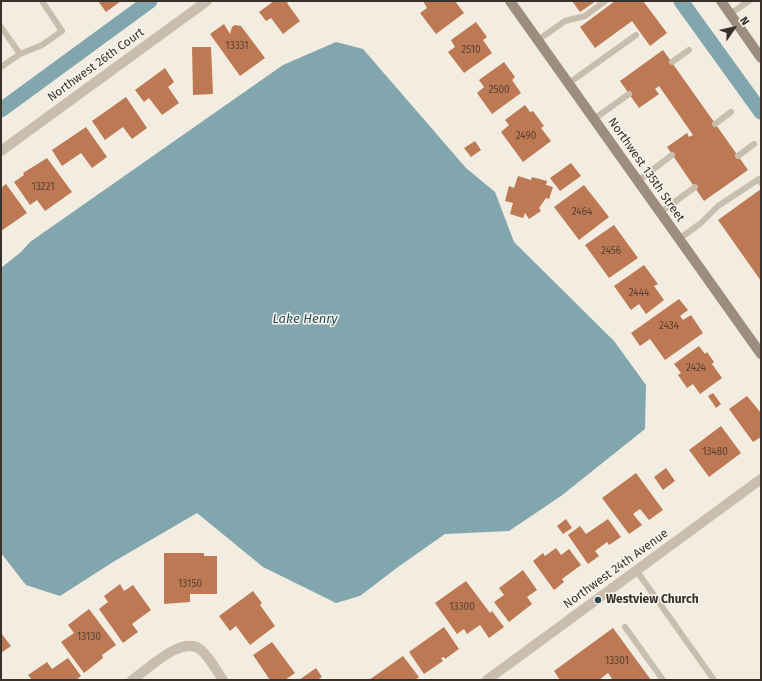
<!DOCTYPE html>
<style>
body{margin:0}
#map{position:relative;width:762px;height:681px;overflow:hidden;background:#f2ece1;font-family:"Fira Sans",sans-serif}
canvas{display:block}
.frame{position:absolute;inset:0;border:2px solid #38312b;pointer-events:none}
.north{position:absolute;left:714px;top:8px;width:40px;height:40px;-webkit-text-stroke:3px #f9f5ed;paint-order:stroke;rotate:56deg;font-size:11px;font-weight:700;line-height:16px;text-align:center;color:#38312b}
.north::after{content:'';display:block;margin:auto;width:14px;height:18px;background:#38312b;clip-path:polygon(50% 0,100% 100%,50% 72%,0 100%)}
</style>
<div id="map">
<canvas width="762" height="681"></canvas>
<div class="frame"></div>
<div class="north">N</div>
</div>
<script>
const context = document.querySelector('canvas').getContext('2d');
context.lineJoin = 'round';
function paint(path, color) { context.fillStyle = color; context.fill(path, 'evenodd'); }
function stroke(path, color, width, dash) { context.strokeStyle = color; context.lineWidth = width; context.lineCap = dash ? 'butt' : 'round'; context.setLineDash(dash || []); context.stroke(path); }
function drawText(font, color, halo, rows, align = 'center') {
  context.font = font + ' "Fira Sans",sans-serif'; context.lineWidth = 3; context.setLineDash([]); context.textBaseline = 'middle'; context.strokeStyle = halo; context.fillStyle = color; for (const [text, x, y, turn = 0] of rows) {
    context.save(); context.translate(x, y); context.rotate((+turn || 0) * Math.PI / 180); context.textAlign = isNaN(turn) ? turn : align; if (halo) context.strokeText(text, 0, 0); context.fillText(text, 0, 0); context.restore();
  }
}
paint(new Path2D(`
 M336,42L363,49L466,168L495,192L514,242L614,341L646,385L645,429L561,496L509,531L445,534L398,567L360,596L336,603L263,567L197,513L113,562L60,596L26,585L1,553V268L21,252L30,242L283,65Z`), '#82a6ad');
stroke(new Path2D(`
 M681,1L761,112
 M1,110L150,1`), '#82a6ad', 15);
paint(new Path2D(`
 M98,1H121L106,12Z
 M274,1H289L287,3L300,21L283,34L271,18L266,21L259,12Z
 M423,1H455L464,13L436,34L420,13L427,8Z
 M572,1H596L580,12Z
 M615,1H643L667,33L650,46L632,21L595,48L580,27Z
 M476,22L487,37L483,40L492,53L464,73L448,52L455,47L451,40Z
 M224,24L230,34L232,27L235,25L241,26L265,58L240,76L210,34Z
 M192,47H211L213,94L193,95Z
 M663,50L748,170L704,201L667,147L687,133L689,137L693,135L659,86L655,89L659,94L639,108L620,81Z
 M504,62L515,77L512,80L521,93L492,114L477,93L484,87L479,80Z
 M165,68L174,82L168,87L179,103L162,115L149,98L144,102L135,90Z
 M126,97L147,128L132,139L123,127L105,140L92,121Z
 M525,105L530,112L533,111L544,126L541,128L551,141L523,162L501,132L509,125L505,120Z
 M86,127L107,157L92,168L81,153L62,166L52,150Z
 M475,141L481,150L471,157L464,148Z
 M47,158L72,192L45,211L37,200L30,205L14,182L24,175L23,173Z
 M571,163L581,176L560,191L550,178Z
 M518,176L531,180L532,177L547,181L546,185L553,187L549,199L546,198L539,208L541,211L529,219L525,213L523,218L510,214L513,203L505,201L509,186L514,188Z
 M6,184L27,213L1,231V188Z
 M584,185L609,217L579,240L554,207Z
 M761,189V281L718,220Z
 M614,225L638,258L609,278L585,245Z
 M644,265L658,284L654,286L664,300L646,314L639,304L631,310L614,286Z
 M679,299L688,310L680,316L683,320L691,315L703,333L665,360L650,339L640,346L631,333Z
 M699,346L705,354L707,352L714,362L712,364L722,378L700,394L693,384L687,388L678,375L681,373L674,364Z
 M713,393L721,404L716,408L708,396Z
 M747,396L761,413V437L753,442L729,409Z
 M721,426L741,453L709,477L689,450Z
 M666,468L675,481L663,490L654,477Z
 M636,473L663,510L649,520L640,509L633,514L642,525L629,534L602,498Z
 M566,519L572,528L563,534L557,526Z
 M608,519L621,537L609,545L607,542L595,551L599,556L588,564L568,535L580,526L586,534Z
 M556,548L561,555L569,549L581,565L562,579L564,582L554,590L533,561L543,553L545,556Z
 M164,553H204V556H217V594H190V602L164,604Z
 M523,570L537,590L527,597L532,604L509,622L494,602L504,595L499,588Z
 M466,581L490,613L492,611L504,627L489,638L480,625L467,634L464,629L457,634L435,603Z
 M120,584L124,591L133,585L151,610L132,624L138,632L123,643L99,609L108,602L104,596Z
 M253,591L262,603L260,605L275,626L250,645L236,626L230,631L219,616Z
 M89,609L116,645L102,655L103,658L84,673L61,642L74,633L68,625Z
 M444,627L459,649L445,659L444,657L441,658L443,661L424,674L409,652Z
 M613,628L651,680H613L608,673L599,680H560L554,671Z
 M1,633L11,646L1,653Z
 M272,642L295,673L285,680H270L253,655Z
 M403,656L419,677L415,680H369Z
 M68,658L81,676L76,680H32L28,675L47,662L52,669Z
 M316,668L322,677L317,680H299Z`), '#bd7953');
stroke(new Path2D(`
 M730,14L749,1
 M1,27L20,54
 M538,40L565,21L585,16L605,1
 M672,62L689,50
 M1,67L20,54L42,45L62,31L42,1
 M569,83L636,35
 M594,119L629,94
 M715,124L731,112
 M738,156L754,144
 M638,181L672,155
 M661,212L695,187
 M679,239L701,223L718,206L759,179L761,183
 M636,570L714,680
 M625,627L663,680`), '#c9bdad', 6);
stroke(new Path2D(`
 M1,151L207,1
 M132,680C148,669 183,634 201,650C210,658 216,670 223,680
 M487,680L761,479`), '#c9bdad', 10);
stroke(new Path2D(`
 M510,1L761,354
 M721,1L761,58`), '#9d8d7e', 10);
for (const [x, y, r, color] of [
 [598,600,4,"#234e57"]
]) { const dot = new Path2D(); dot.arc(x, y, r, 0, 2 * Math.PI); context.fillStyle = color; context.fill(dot); stroke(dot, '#f9f5ed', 1.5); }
drawText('10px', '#594335', null, [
 ["13331",237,46],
 ["2510",471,50],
 ["2500",499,90],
 ["2490",526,136],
 ["13221",43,187],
 ["2464",582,212],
 ["2456",611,251],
 ["2444",639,293],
 ["2434",669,326],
 ["2424",696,368],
 ["13480",715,452],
 ["13150",190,584],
 ["13300",462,607],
 ["13130",89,637],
 ["13301",617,661]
]);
drawText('12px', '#38312b', '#f9f5ed', [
 ["Northwest 26th Court",96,65,-36],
 ["Northwest 135th Street",646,170,55],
 ["Northwest 24th Avenue",616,569,-36]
]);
drawText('bold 12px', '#38312b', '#f9f5ed', [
 ["Westview Church",606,600]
], 'left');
drawText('italic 13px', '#234e57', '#f9f5ed', [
 ["Lake Henry",305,319]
]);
</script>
